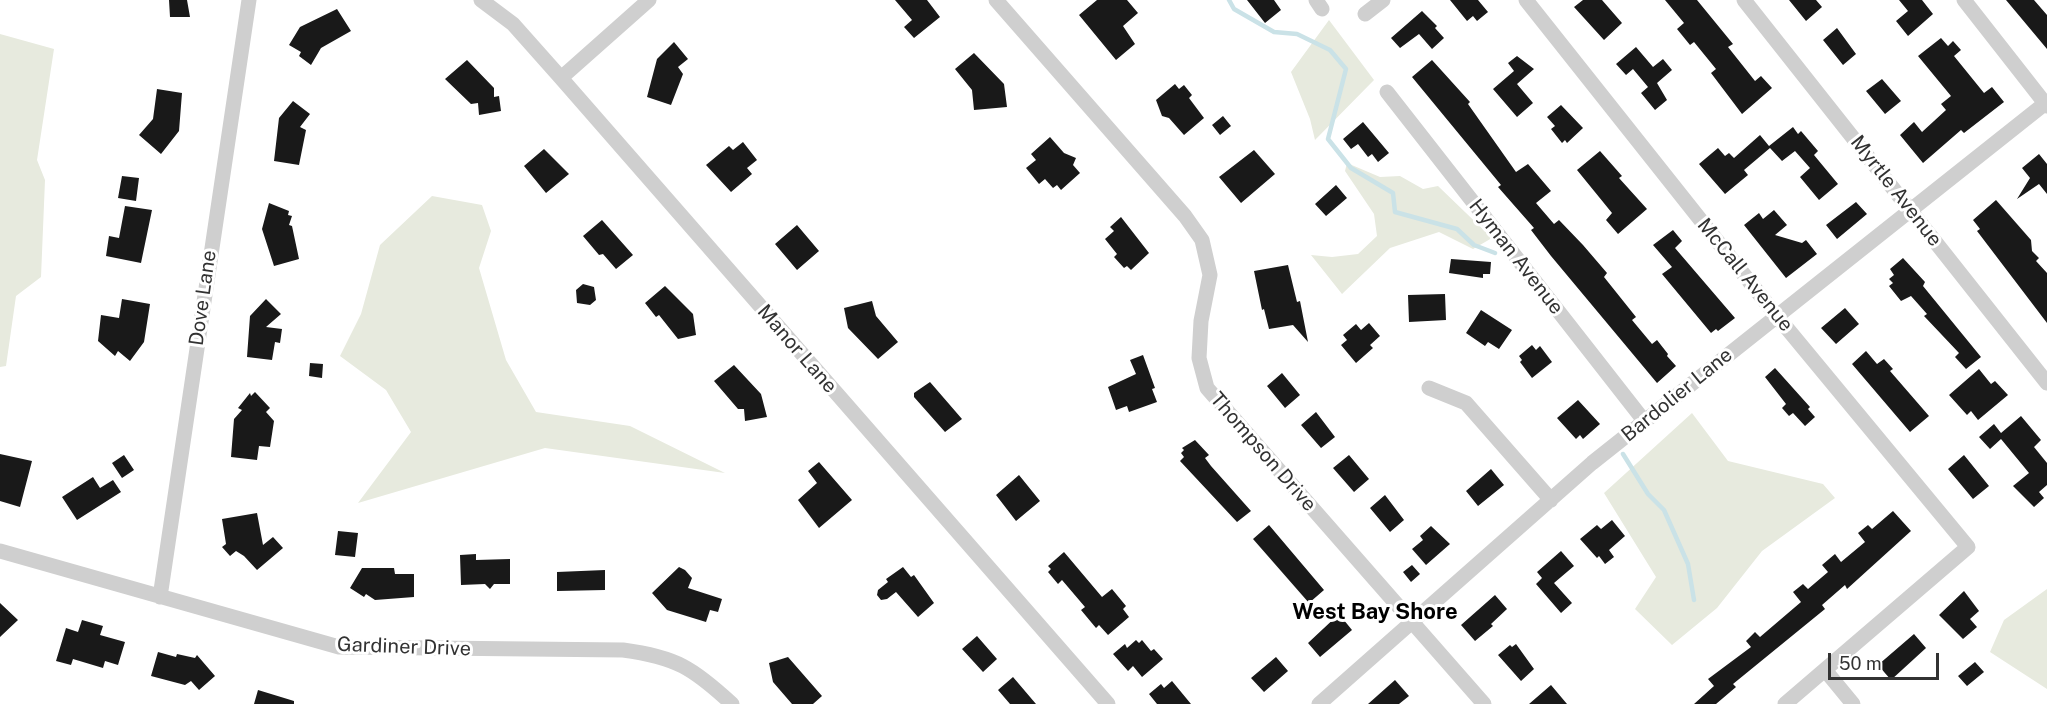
<!DOCTYPE html>
<style>
body{margin:0}
#map{position:relative;width:2047px;height:704px;overflow:hidden;background:#fff;font-family:"Public Sans",sans-serif}
canvas{display:block}
.scale{position:absolute;left:1828px;top:653px;width:111px;height:27px;box-sizing:border-box;border:3px solid #323232;border-top:0;padding-left:8px;font-size:18px;line-height:21px;white-space:nowrap;color:#323232;-webkit-text-stroke:4px #fff;paint-order:stroke}
</style>
<div id="map">
<canvas width="2047" height="704"></canvas>
<div class="scale">50 m</div>
</div>
<script>
const context = document.querySelector('canvas').getContext('2d');
context.lineJoin = 'round';
function paint(path, color) { context.fillStyle = color; context.fill(path, 'evenodd'); }
function stroke(path, color, width, dash) { context.strokeStyle = color; context.lineWidth = width; context.lineCap = dash ? 'butt' : 'round'; context.setLineDash(dash || []); context.stroke(path); }
function drawText(font, color, halo, rows, align = 'center') {
  context.font = font + ' "Public Sans",sans-serif'; context.lineWidth = 6; context.setLineDash([]); context.textBaseline = 'middle'; context.strokeStyle = halo; context.fillStyle = color; for (const [text, x, y, turn = 0] of rows) {
    context.save(); context.translate(x, y); context.rotate((+turn || 0) * Math.PI / 180); context.textAlign = isNaN(turn) ? turn : align; if (halo) context.strokeText(text, 0, 0); context.fillText(text, 0, 0); context.restore();
  }
}
paint(new Path2D(`
 M1329,20L1374,80L1315,140L1310,119L1291,72Z
 M0,34L54,49L37,160L45,180L41,277L16,296L6,366L0,367Z
 M1347,163L1380,177L1400,176L1423,189L1438,186L1492,238L1473,249L1439,232L1390,248L1342,294L1311,255L1332,257L1358,254L1377,236L1374,214L1345,171Z
 M432,196L482,205L491,231L479,268L506,360L536,412L630,426L725,473L545,448L358,503L411,432L386,390L340,356L361,314L380,245Z
 M1692,413L1728,461L1823,484L1835,498L1762,551L1717,608L1672,645L1635,609L1656,577L1604,493Z
 M2047,589V689L1990,652L2004,620Z`), '#e7eade');
stroke(new Path2D(`
 M1229,0L1234,9L1274,32L1297,34L1330,50L1346,69L1328,139L1351,168L1393,193L1395,212L1457,229L1474,245L1495,253
 M1623,454L1648,494L1664,510L1688,564L1694,600`), '#cae2e7', 4.5);
paint(new Path2D(`
 M169,0H187L190,17H170Z
 M895,0H927L940,17L914,38L904,27L912,20Z
 M1097,0H1127L1138,13L1123,26L1135,44L1116,60L1079,15Z
 M1247,0H1274L1281,10L1265,23Z
 M1450,0H1478L1488,12L1477,21L1473,16L1467,21Z
 M1583,0H1602L1622,23L1604,40L1574,7Z
 M1665,0H1697L1733,44L1728,47L1755,81L1761,76L1772,88L1742,114L1711,73L1716,69L1694,42L1690,45L1677,29L1684,23Z
 M1789,0H1816L1822,7L1806,21Z
 M1899,0H1922L1933,14L1908,36L1896,21L1908,11Z
 M2006,0H2034L2047,15V49Z
 M337,9L351,31L321,48L311,65L299,56L301,52L289,45L300,27Z
 M1422,11L1437,26L1435,28L1444,38L1432,49L1419,34L1400,48L1391,38Z
 M1837,28L1856,54L1843,65L1823,40Z
 M1941,38L1948,46L1953,41L1961,50L1954,56L1984,93L1992,87L2004,102L1964,133L1961,130L1923,163L1900,135L1914,122L1922,132L1946,110L1941,104L1951,96L1918,56Z
 M674,42L688,59L678,67L683,74L671,105L647,97L657,59Z
 M1636,47L1653,67L1663,59L1672,70L1657,83L1667,100L1655,110L1641,93L1648,87L1633,69L1626,75L1616,64Z
 M974,53L1004,84L1007,107L974,110L972,90L955,69Z
 M1517,56L1534,69L1517,84L1533,103L1517,117L1493,89L1514,71L1508,63Z
 M467,60L494,88V97L499,96L501,111L479,115L478,103L471,104L445,79Z
 M1432,60L1470,102L1468,104L1516,172L1528,164L1551,191L1536,203L1554,224L1559,220L1583,245L1607,273L1604,277L1636,317L1632,320L1652,344L1657,340L1668,354L1667,356L1676,366L1657,383L1551,256L1531,230L1534,228L1498,187L1501,185L1412,77Z
 M1882,79L1901,101L1885,114L1866,91Z
 M1175,84L1179,89L1184,85L1192,95L1189,98L1204,118L1184,135L1169,118L1162,116L1156,100Z
 M157,89L182,93L179,131L161,154L139,135L153,119Z
 M293,101L310,114L300,127L306,130L299,165L274,161L279,118Z
 M1561,105L1583,128L1567,143L1565,140L1562,143L1551,129L1555,126L1547,117Z
 M1223,116L1231,126L1220,135L1212,125Z
 M1363,122L1389,153L1378,162L1372,154L1368,157L1358,144L1351,149L1343,139Z
 M1793,127L1798,134L1801,131L1818,151L1814,155L1838,184L1819,200L1800,177L1810,168L1795,151L1782,161L1770,148L1744,170L1748,175L1725,194L1699,164L1718,148L1725,156L1729,153L1734,158L1760,135L1769,146Z
 M1050,137L1064,153L1076,158L1073,165L1080,173L1061,190L1057,185L1053,188L1045,179L1039,184L1026,168L1036,160L1031,154Z
 M743,142L757,160L747,168L752,174L731,192L706,165L729,146L733,150Z
 M544,149L569,174L546,193L524,166Z
 M1254,150L1275,174L1241,203L1219,177Z
 M1600,151L1622,176L1619,178L1647,209L1618,234L1606,220L1612,213L1577,170Z
 M2039,154L2047,164V194L2039,184L2017,199L2030,178L2022,168Z
 M122,176L139,178L136,201L118,198Z
 M1336,185L1347,198L1326,216L1315,204Z
 M1996,200L2031,240L2032,251L2039,258L2036,261L2047,273V323L1977,231L1980,229L1973,220Z
 M1856,202L1867,214L1837,239L1826,225Z
 M269,203L289,211L288,215L292,216L289,225L292,226L299,259L274,266L262,229Z
 M125,206L152,210L141,263L106,256L109,236L119,238Z
 M1774,210L1787,225L1775,235L1802,243L1806,240L1817,254L1786,278L1744,225L1759,213L1763,219Z
 M1121,217L1149,253L1131,270L1127,266L1124,268L1114,257L1117,254L1105,239L1114,231L1110,227Z
 M602,220L633,255L616,269L603,254L599,255L583,236Z
 M797,225L819,251L797,270L775,244Z
 M1673,230L1682,241L1675,248L1735,318L1718,331L1716,329L1711,333L1662,274L1672,267L1653,245Z
 M1903,258L1925,282L1923,286L1981,357L1966,369L1955,357L1959,353L1924,316L1927,314L1911,296L1901,301L1889,286L1893,283L1889,279L1894,275L1890,269Z
 M1451,259L1491,262L1490,274H1483V278L1449,273Z
 M1288,265L1297,302L1300,301L1308,342L1293,325L1269,329L1264,309L1262,310L1254,271Z
 M583,284L594,287L596,300L590,305L577,303L576,290Z
 M665,286L693,314L696,335L678,339L659,315L656,317L645,303Z
 M1445,294L1446,320L1409,322L1408,295Z
 M122,299L150,304L144,342L130,361L118,351L115,356L98,341L101,315L119,318Z
 M266,299L281,314L266,327L282,329L280,343L275,342L272,360L247,357L250,316Z
 M872,301L876,316L898,342L878,359L848,328L844,308Z
 M1845,308L1859,324L1836,344L1821,328Z
 M1481,310L1512,330L1499,349L1488,342L1485,346L1466,333Z
 M1369,323L1380,336L1370,345L1373,348L1356,363L1341,345L1347,340L1343,335L1356,324L1361,330Z
 M1532,345L1536,350L1540,346L1552,362L1532,378L1520,362L1522,360L1519,356Z
 M1866,351L1877,364L1884,359L1893,369L1890,371L1929,416L1910,432L1852,364Z
 M1143,355L1155,388L1152,389L1157,402L1129,412L1127,406L1116,410L1108,387L1136,374L1130,360Z
 M310,363L323,364L322,378L309,376Z
 M734,365L761,394L767,417L745,421L744,409H738L714,381Z
 M1775,368L1810,407L1808,409L1815,417L1805,426L1793,413L1789,416L1782,408L1786,404L1765,377Z
 M1979,369L1991,384L1995,381L2008,395L1978,420L1971,411L1967,415L1949,395Z
 M1282,373L1300,395L1285,408L1267,386Z
 M930,382L962,419L945,432L914,397V393Z
 M255,392L270,408L266,412L274,421L270,447L259,446L257,460L231,457L234,419L242,410L238,408L250,393L251,396Z
 M1578,400L1600,424L1583,439L1580,435L1576,439L1557,418Z
 M1316,412L1335,437L1321,448L1301,425Z
 M2021,416L2041,440L2034,447L2047,463V485L2039,492L2044,498L2034,507L2013,486L2029,473L2001,439L1990,449L1979,437L1994,424L2001,433Z
 M1195,440L1209,455L1205,458L1211,466L1251,511L1237,522L1180,461L1184,457L1181,453L1184,450L1182,448Z
 M0,454L32,461L20,507L0,501Z
 M124,455L134,470L122,478L112,463Z
 M1349,455L1369,479L1354,492L1333,468Z
 M1964,455L1989,486L1973,499L1948,469Z
 M819,462L852,500L819,528L798,500L817,483L808,471Z
 M1491,469L1504,485L1478,506L1466,491Z
 M1019,475L1040,501L1016,521L996,495Z
 M93,477L100,488L113,480L121,492L77,520L62,497Z
 M1385,495L1404,520L1390,532L1370,508Z
 M1893,511L1911,531L1847,589L1845,585L1822,605L1825,609L1733,684L1736,687L1716,704H1694L1714,686L1708,679L1751,647L1746,641L1755,632L1760,637L1801,602L1793,592L1803,584L1808,589L1828,572L1822,565L1835,554L1841,562L1865,542L1858,533L1868,525L1872,529Z
 M257,513L263,545L273,537L283,548L257,570L244,556L236,551L230,556L222,547L226,544L222,519Z
 M1612,520L1625,536L1609,550L1614,557L1605,564L1599,556L1597,558L1580,539L1597,525L1601,529Z
 M1269,525L1324,590L1309,603L1253,539Z
 M1431,526L1450,544L1426,565L1412,549L1423,540L1420,536Z
 M338,531L358,533L355,557L335,555Z
 M1561,551L1574,566L1554,583L1572,603L1561,613L1536,584L1542,578L1537,572Z
 M1064,552L1102,597L1112,589L1126,606L1123,609L1129,617L1108,635L1099,625L1096,628L1081,610L1085,607L1062,580L1058,584L1048,572L1051,569L1048,566Z
 M476,554V560L510,559V584H494L490,589L485,584L461,585L460,555Z
 M1412,565L1420,574L1411,582L1403,572Z
 M679,567L685,570L692,578L688,588L722,599L718,612L710,610L706,622L667,610L652,593Z
 M903,567L911,577L914,575L934,603L918,617L896,592L887,599L881,600L877,595L878,590L888,582L886,579Z
 M362,568H394L395,574H414V597L375,600L366,594L364,597L350,588Z
 M605,570V590L557,591V572Z
 M1964,591L1979,611L1970,619L1977,627L1963,639L1939,615Z
 M1495,595L1507,609L1491,624L1493,626L1475,641L1461,625Z
 M0,603L18,620L0,637Z
 M1339,614L1352,630L1320,657L1308,643Z
 M82,620L103,626L100,635L125,642L118,665L105,661L103,668L73,659L71,665L56,661L66,628L78,632Z
 M1914,634L1926,648L1891,680L1878,665Z
 M977,636L997,659L983,672L962,649Z
 M1136,640L1139,643L1142,640L1151,651L1154,649L1163,659L1142,677L1133,666L1128,671L1113,654L1125,644L1127,648Z
 M1516,644L1534,669L1521,681L1498,655L1510,645L1512,647Z
 M158,652L176,657L177,654L195,658L197,655L215,676L199,690L191,681L185,685L151,676Z
 M788,657L822,696L813,704H792L773,682L769,663Z
 M1276,657L1288,671L1264,692L1251,678Z
 M1975,662L1984,672L1967,686L1958,676Z
 M1013,677L1036,704H1010L998,690Z
 M1395,680L1409,696L1399,704H1368Z
 M1172,681L1191,704H1157L1149,694L1161,684L1164,688Z
 M1551,685L1567,704H1529Z
 M258,690L294,701V704H254Z`), '#191919');
stroke(new Path2D(`
 M481,0L513,24L561,78L1108,704
 M996,0L1185,216L1202,240L1210,275L1201,321L1199,358L1207,388L1484,704
 M1316,0L1322,9
 M1526,0L1776,315L1968,547L1785,704
 M1744,0L2047,383
 M1964,0L2047,106
 M1365,14L1383,0
 M561,78L649,0
 M1387,92L1645,422
 M1429,388L1466,403L1551,500
 M0,551L339,647L623,650C676,657 693,668 732,704
 M160,597L249,0
 M1825,670L1853,704
 M1319,704L1592,463L2047,102`), '#cfcfcf', 15);
drawText('20px', '#323232', '#fff', [
 ["Myrtle Avenue",1896,191,52],
 ["Hyman Avenue",1516,257,52],
 ["McCall Avenue",1745,275,51],
 ["Dove Lane",203,298,-82],
 ["Manor Lane",797,349,49],
 ["Bardolier Lane",1677,395,-39],
 ["Thompson Drive",1263,452,49],
 ["Gardiner Drive",404,647,2]
]);
drawText('bold 22px', '#000', '#fff', [
 ["West Bay Shore",1375,612]
]);
</script>
